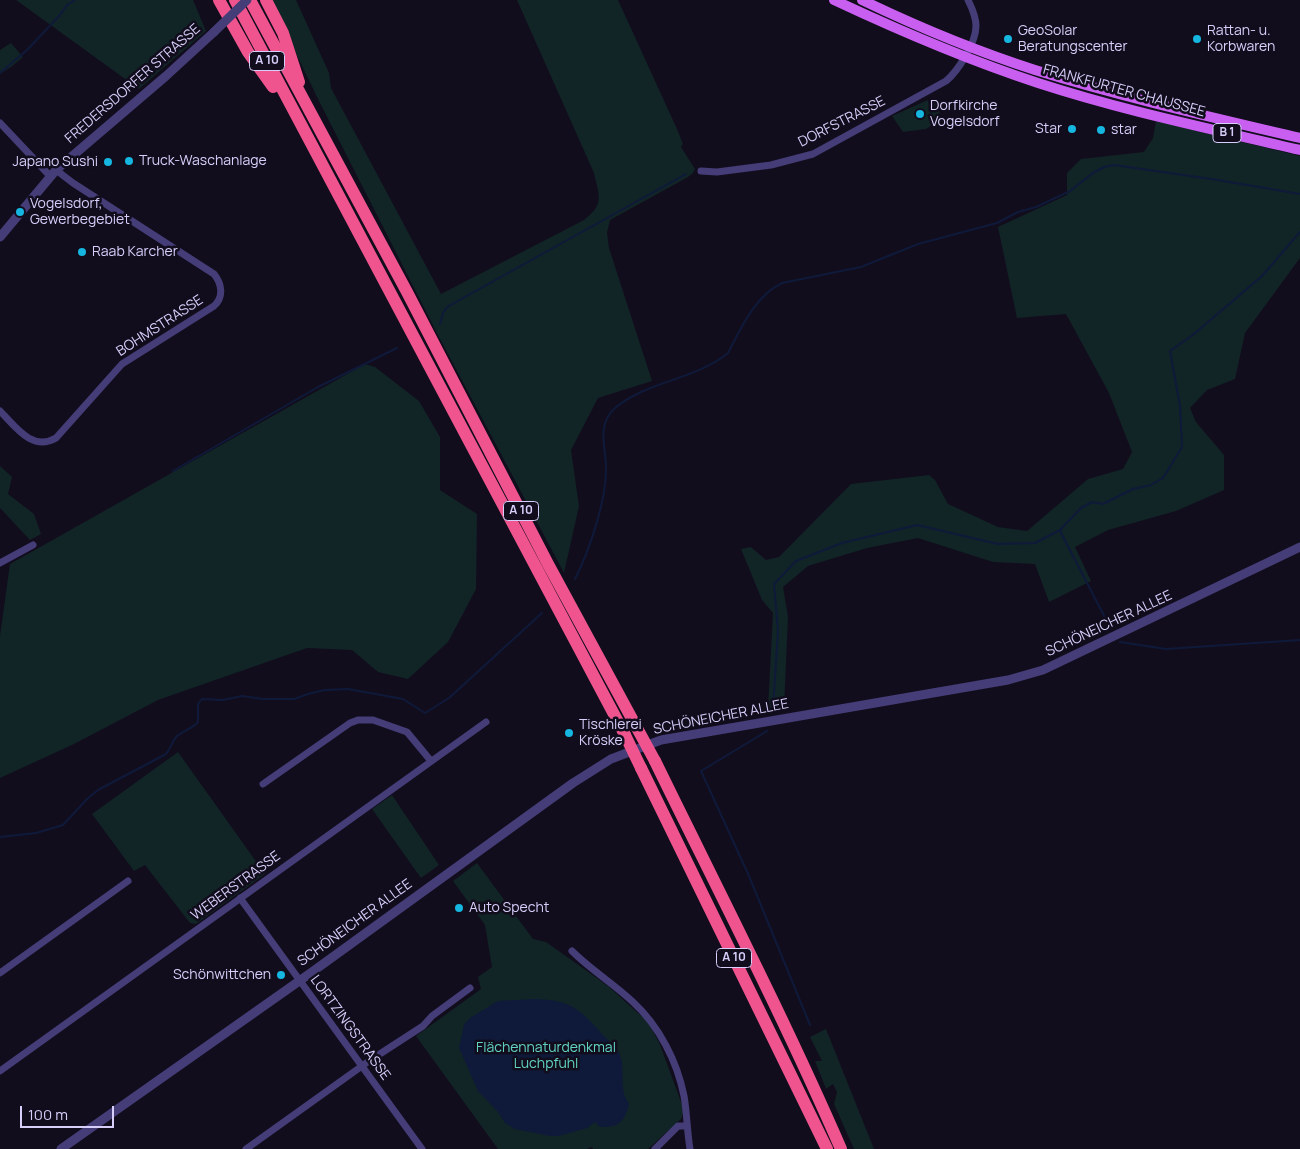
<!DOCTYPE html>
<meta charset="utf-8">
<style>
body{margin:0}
#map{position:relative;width:1300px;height:1149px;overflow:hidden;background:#120d1d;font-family:Manrope,sans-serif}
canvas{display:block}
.scale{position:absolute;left:20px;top:1106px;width:94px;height:22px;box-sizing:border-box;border:2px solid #d7cefa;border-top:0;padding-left:6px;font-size:15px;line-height:18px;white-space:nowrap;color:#d7cefa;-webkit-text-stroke:4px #120d1d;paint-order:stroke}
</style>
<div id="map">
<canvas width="1300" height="1149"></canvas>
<div class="scale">100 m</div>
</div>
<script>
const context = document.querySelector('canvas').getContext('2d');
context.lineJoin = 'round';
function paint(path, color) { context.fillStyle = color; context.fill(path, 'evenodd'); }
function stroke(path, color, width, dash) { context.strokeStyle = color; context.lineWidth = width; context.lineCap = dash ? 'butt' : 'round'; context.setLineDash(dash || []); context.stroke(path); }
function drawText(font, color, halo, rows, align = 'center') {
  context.font = font + ' Manrope,sans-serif'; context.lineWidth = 5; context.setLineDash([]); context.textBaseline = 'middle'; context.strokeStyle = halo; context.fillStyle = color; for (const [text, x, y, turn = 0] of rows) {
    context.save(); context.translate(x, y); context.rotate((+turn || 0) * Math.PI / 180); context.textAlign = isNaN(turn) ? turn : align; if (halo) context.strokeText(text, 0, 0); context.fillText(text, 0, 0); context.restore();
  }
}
paint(new Path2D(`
 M16,0H193L206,31L139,89Z
 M270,0H296L329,73L331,88L441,294L584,220C605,204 599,196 594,173L517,0H618L677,129L683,144L681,147L695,169L693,173L688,177L610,220L607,233L609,248L652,381L598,398L571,450L579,506L564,573L439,337L320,103Z
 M11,43L23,57L11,67L0,74V50Z
 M928,100L930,103H935L939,108L940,120L926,129L903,132L892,116Z
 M1156,121L1300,156V258L1245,333L1235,379L1207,390L1190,408L1196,422L1224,455V490L1176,511L1108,530L1075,547L1091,581L1049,602L1035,564L993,562L918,538L867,548L808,566L783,587L788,617L784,708L768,709L773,613L762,600L741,549L751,547L766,560L779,557L851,484L929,475L935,480L948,504L998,527L1027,531L1088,479L1123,469L1132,452L1109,393L1066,314L1017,318L998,227L1067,195V173L1081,159L1144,152L1153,138Z
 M365,364L375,367L419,401L440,437V490L477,514L476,589L448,642L408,679L378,672L352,650L307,648L158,700L74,744L0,778V636L10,564Z
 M0,466L12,477L8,494L34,514L41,534L30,540L0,508Z
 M178,752L265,874L196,924L190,923L145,865L134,871L92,814Z
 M392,795L439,865L421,878L372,809Z
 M477,863L533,939L546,942L608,986L648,1022L659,1042L684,1110L681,1119L648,1149H593L592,1147L587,1149H498L416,1036L481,989L478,977L492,967L485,925L453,881Z
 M826,1029L874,1149H854L834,1104L837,1092L833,1084L826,1089L815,1061H822L810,1037Z`), '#112426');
paint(new Path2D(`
 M534,999C570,1000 579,1008 602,1034C609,1041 619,1049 621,1058C624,1070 621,1082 624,1093C624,1096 627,1100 629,1104C625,1121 619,1128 600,1127L595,1122L587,1128L558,1136H550L515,1129L505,1123L498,1112L478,1091L459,1048L464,1025L470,1018L498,1001Z`), '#0f1a3a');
stroke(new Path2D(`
 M0,73L27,50L60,15L67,5L75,0
 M440,324L443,313L447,307L686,174
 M173,471L318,387L397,348
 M1060,531L1111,629
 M575,579C590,549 607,499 606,466C605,445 597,424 615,408C647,381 695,380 728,353C741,328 755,296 782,283L861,267L918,244L997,223L1018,212L1036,207L1070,191L1093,173L1104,167L1114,165L1218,180L1300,194
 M1120,642L1166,649L1300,640
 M773,708L778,631L774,584L796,561L842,543L917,525L998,544L1035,543L1060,530L1081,508L1092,502L1103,504L1133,489L1151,485L1163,478L1182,447L1180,406L1170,351L1194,334L1262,276L1300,232
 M767,731L701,771L749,876L810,1025
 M0,837L36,833L63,825L87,799L98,790L166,754C171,748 172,741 177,736C184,730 192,729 198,722V704L202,699L223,700L242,696L263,699H294L308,694L325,690L348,689L403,699L425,713L449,698L542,613`), '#0f1a3a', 2);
stroke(new Path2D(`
 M0,123L50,176
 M701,171L717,172L771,165L813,154L946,81C958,71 976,43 976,26C976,17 972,8 968,0
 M0,411C15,426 32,452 56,438L122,364L214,306C224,297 222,284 214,274L73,183L56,170
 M0,563L33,545
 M263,784L350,723L358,720H373L407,732L431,761
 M240,898L422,1149
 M572,951C591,970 614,984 633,1002C659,1026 677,1061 684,1096C687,1113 687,1131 690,1149
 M0,973L128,881
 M0,1071L486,722
 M246,1149L369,1061L423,1026L432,1016L470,988
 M655,1149L678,1126H686`), '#453d77', 7);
stroke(new Path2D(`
 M0,237L56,170L166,76L214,32
 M61,1149L312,972L573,783L611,759L661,740L1008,680L1043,670L1300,547`), '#453d77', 9);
stroke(new Path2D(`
 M834,0C900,31 968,60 1038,83C1124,111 1212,129 1300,150
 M862,0C918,27 976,51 1035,70C1122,97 1211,117 1300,138`), '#c95ff0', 10);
stroke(new Path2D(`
 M219,0L248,52L273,87
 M235,0L625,735
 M250,0L407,292L548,564L637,728
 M266,0L283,33L299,82
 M655,761C718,890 784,1018 841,1149
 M641,768L827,1149`), '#ef548e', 12);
stroke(new Path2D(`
 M214,32L247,0`), '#453d77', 9);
stroke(new Path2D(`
 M637,728L655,761
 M625,735L641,768`), '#ef548e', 12);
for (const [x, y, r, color] of [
 [1008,39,5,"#15b6df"],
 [1197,39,5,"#15b6df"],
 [920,114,5,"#15b6df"],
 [1072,129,5,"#15b6df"],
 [1101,130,5,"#15b6df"],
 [129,161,5,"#15b6df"],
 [108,162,5,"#15b6df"],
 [20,212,5,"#15b6df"],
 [82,252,5,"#15b6df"],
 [569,733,5,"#15b6df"],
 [459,908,5,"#15b6df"],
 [281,975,5,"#15b6df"]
]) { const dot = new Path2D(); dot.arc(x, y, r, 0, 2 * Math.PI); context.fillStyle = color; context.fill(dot); stroke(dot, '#120d1d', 2); }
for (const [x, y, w] of [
 [267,61,35],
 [1227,133,28],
 [521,511,35],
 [734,958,35]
]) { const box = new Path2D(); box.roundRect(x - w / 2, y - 9.5, w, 19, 4); context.fillStyle = '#120d1d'; context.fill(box); stroke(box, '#d7cefa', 1); }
drawText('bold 12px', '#d7cefa', null, [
 ["A 10",267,61],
 ["B 1",1227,133],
 ["A 10",521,511],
 ["A 10",734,958]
]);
drawText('14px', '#d7cefa', '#120d1d', [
 ["GeoSolar",1018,31],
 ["Beratungscenter",1018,47],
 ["Rattan- u.",1207,31],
 ["Korbwaren",1207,47],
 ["Dorfkirche",930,106],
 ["Vogelsdorf",930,122],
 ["Star",1062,129,"right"],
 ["star",1111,130],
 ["Truck-Waschanlage",139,161],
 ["Japano Sushi",98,162,"right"],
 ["Vogelsdorf,",30,204],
 ["Gewerbegebiet",30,220],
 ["Raab Karcher",92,252],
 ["Tischlerei",579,725],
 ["Kröske",579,741],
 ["Auto Specht",469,908],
 ["Schönwittchen",271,975,"right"]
], 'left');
drawText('14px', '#d7cefa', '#120d1d', [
 ["FREDERSDORFER STRASSE",133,84,-41],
 ["FRANKFURTER CHAUSSEE",1124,91,15],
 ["DORFSTRASSE",842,122,-27],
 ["BOHMSTRASSE",160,326,-33],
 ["SCHÖNEICHER ALLEE",1109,624,-25],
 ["SCHÖNEICHER ALLEE",721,717,-11],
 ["WEBERSTRASSE",236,886,-36],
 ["SCHÖNEICHER ALLEE",355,923,-36],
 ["LORTZINGSTRASSE",350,1028,54]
]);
drawText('14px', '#61d3c2', '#120d1d', [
 ["Flächennaturdenkmal",546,1048],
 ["Luchpfuhl",546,1064]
]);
</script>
